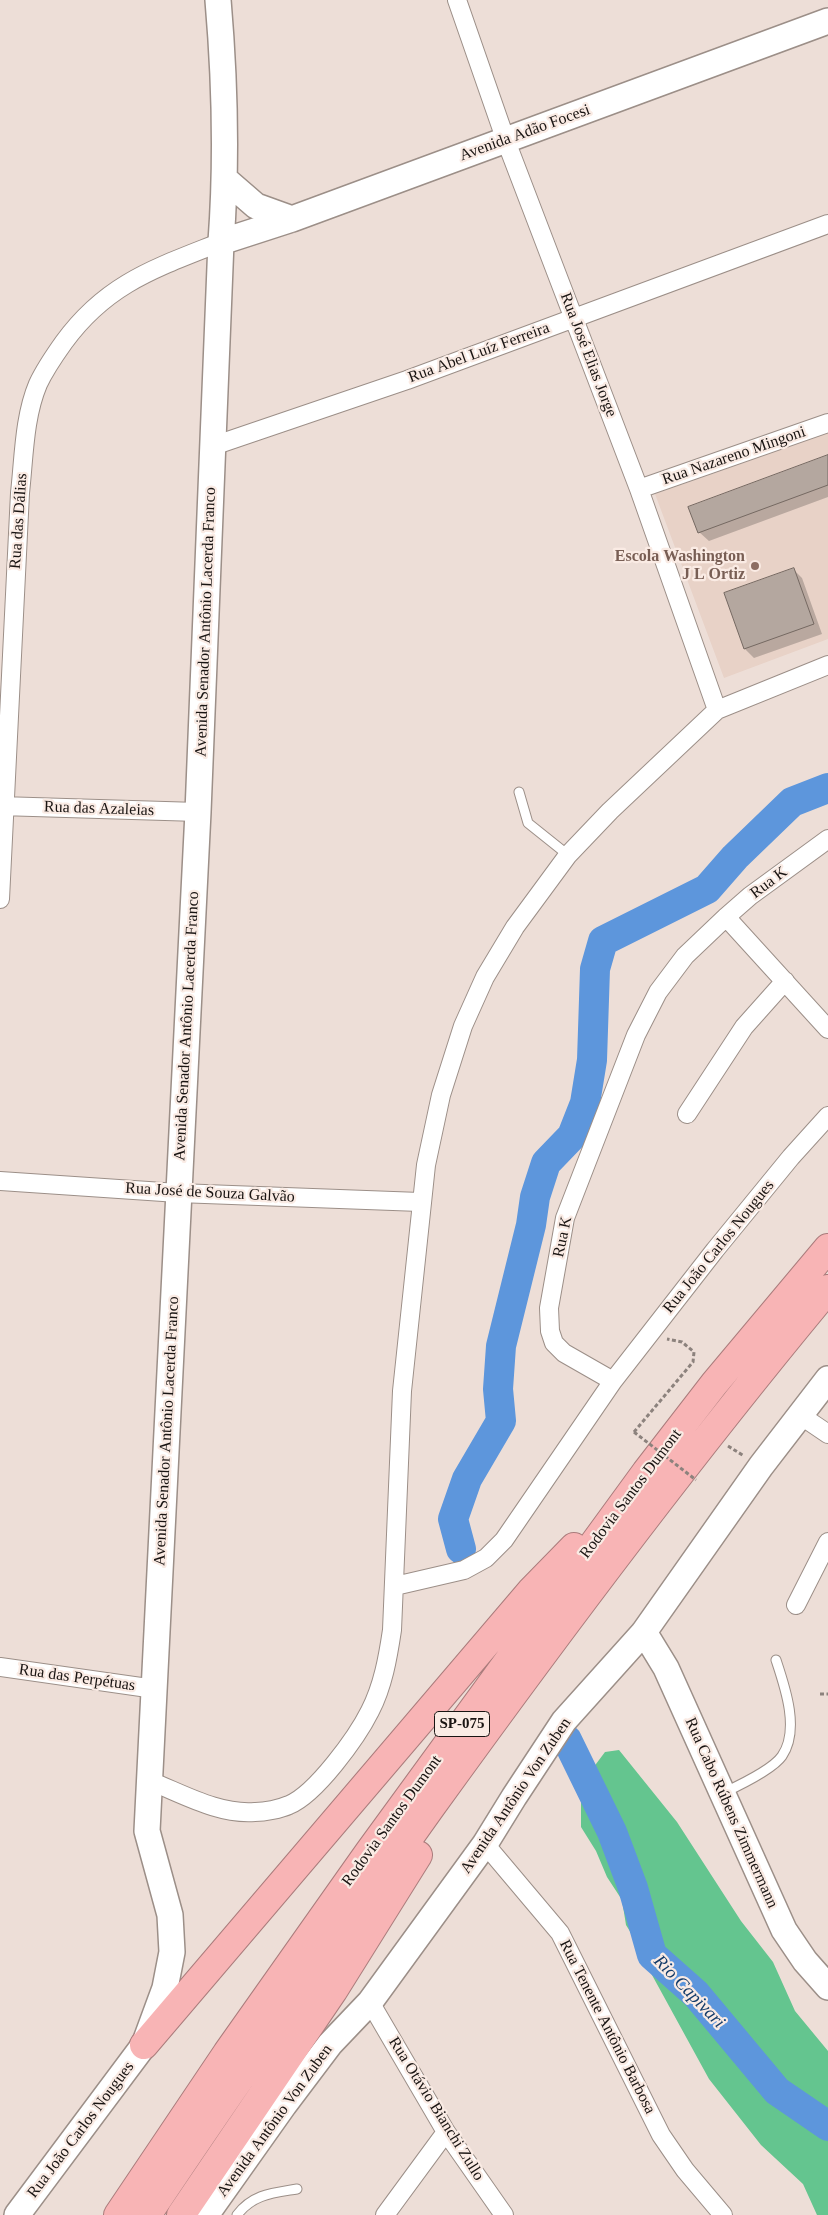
<!DOCTYPE html>
<meta charset="utf-8">
<style>
body{margin:0}
canvas{display:block;background:#edded7}
</style>
<canvas width="828" height="2215"></canvas>
<script>
const context = document.querySelector('canvas').getContext('2d');
context.lineJoin = 'round';
function paint(path, color) { context.fillStyle = color; context.fill(path, 'evenodd'); }
function stroke(path, color, width, dash) { context.strokeStyle = color; context.lineWidth = width; context.lineCap = dash ? 'butt' : 'round'; context.setLineDash(dash || []); context.stroke(path); }
function drawText(font, color, halo, rows, align = 'center') {
  context.font = font + ' Georgia,serif'; context.lineWidth = 4.5; context.setLineDash([]); context.textBaseline = 'middle'; context.strokeStyle = halo; context.fillStyle = color; for (const [text, x, y, turn = 0] of rows) {
    context.save(); context.translate(x, y); context.rotate((+turn || 0) * Math.PI / 180); context.textAlign = isNaN(turn) ? turn : align; if (halo) context.strokeText(text, 0, 0); context.fillText(text, 0, 0); context.restore();
  }
}
paint(new Path2D(`
 M828,433V639L724,678L655,494Z`), '#e8d2c7');
paint(new Path2D(`
 M619,1750L677,1822L741,1921L773,1962L795,2011L828,2051V2215H817L803,2184L761,2145L709,2079L652,1975L641,1949L626,1925L622,1900L607,1877L596,1851L581,1827V1797L590,1772L605,1752Z`), '#64c58f');
paint(new Path2D(`
 M828,456V497L709,541L699,532Z
 M793,569L802,578L822,634L754,658L745,649L725,593Z`), '#0003');
stroke(new Path2D(`
 M461,1549L453,1519L467,1479L501,1421L498,1389L501,1346L531,1225L535,1197L546,1163L572,1136L585,1103L592,1060L595,969L603,941L707,889L735,857L792,802L828,788
 M567,1740L612,1832L633,1888L652,1955L696,1994L777,2091L828,2126`), '#5d96dc', 30);
const building = new Path2D(`
 M828,455V485L698,533L688,507Z
 M794,568L814,624L744,649L724,593Z`);
paint(building, '#b4a79f');
stroke(building, '#756962', 1);
const lane = new Path2D(`
 M519,792L528,823L568,855
 M723,1793C738,1786 773,1769 782,1756C800,1730 785,1687 776,1660
 M237,2215C253,2194 273,2193 297,2189`);
const street = new Path2D(`
 M457,0L506,141L639,489L717,710
 M213,446L407,380L828,224
 M639,489L828,423
 M0,806L198,812
 M0,899L20,493C24,457 24,417 38,384C45,369 54,356 64,342C107,283 156,268 221,242
 M726,917L828,1029
 M687,1114L744,1027L785,981
 M0,1181L178,1193L420,1202
 M613,1381L564,1353L554,1343L550,1331L549,1308L565,1218L636,1035L658,992L685,956L726,917L750,896L828,839
 M800,1415L828,1434
 M395,1586L464,1570L486,1558L504,1540L613,1381L715,1250L791,1157L828,1116
 M796,1605L828,1542
 M0,1667L155,1689
 M150,1781C183,1794 219,1815 255,1812C265,1812 280,1809 289,1805C316,1794 357,1737 370,1711C383,1686 388,1657 392,1630L402,1391L426,1165L441,1095L463,1026L485,977L515,927L568,855L610,811L717,710L828,665
 M485,1844L560,1933L661,2135L685,2170L723,2215
 M370,2002L446,2132L504,2215
 M385,2215L446,2132`);
const secondary = new Path2D(`
 M226,180L256,206L292,219
 M221,242L292,219L828,21
 M644,1632L666,1668L784,1930L805,1961L828,1987
 M17,2215L144,2045L165,1988L172,1952L170,1915L147,1831L198,812L221,242C227,161 225,81 218,0
 M206,2215L284,2105L330,2044L370,2002L485,1844L514,1797L564,1721L644,1632L761,1466L828,1379`);
const highway = new Path2D(`
 M144,2045L531,1591L574,1547
 M118,2215L227,2053L369,1852L646,1472L714,1384L828,1248
 M147,2215C239,2077 335,1942 431,1807C558,1631 689,1456 828,1289
 M181,2215L333,1991L418,1855`);
stroke(lane, '#9c8f88', 11);
stroke(street, '#9c8f88', 20);
stroke(secondary, '#9c8f88', 28);
stroke(highway, '#aa7c7c', 30);
stroke(new Path2D(`
 M634,1432L693,1362L694,1352L682,1342L667,1339
 M728,1446L744,1456
 M820,1694H828`), '#8c827d', 3, [4, 2.5]);
stroke(lane, '#fff', 9);
stroke(street, '#fff', 18);
stroke(secondary, '#fff', 25);
stroke(highway, '#f8b4b5', 28);
stroke(new Path2D(`
 M634,1432L696,1480`), '#8c827d', 3, [4, 2.5]);
for (const [x, y, r, color] of [
 [755,566,5,"#8d6e63"]
]) { const dot = new Path2D(); dot.arc(x, y, r, 0, 2 * Math.PI); context.fillStyle = color; context.fill(dot); stroke(dot, '#faebe4', 2); }
for (const [x, y, w] of [
 [462,1724,55]
]) { const box = new Path2D(); box.roundRect(x - w / 2, y - 12.5, w, 25, 4); context.fillStyle = '#faebe4'; context.fill(box); stroke(box, '#191412', 1); }
drawText('bold 15px', '#191412', null, [
 ["SP-075",462,1724]
]);
drawText('16px', '#191412', '#faebe4', [
 ["Avenida Adão Focesi",525,133,-20],
 ["Rua Abel Luíz Ferreira",479,353,-20],
 ["Rua José Elias Jorge",588,355,69],
 ["Rua Nazareno Mingoni",734,456,-19],
 ["Rua das Dálias",19,521,-86],
 ["Avenida Senador Antônio Lacerda Franco",206,622,-88],
 ["Rua das Azaleias",99,809,2],
 ["Rua K",769,883,-37],
 ["Avenida Senador Antônio Lacerda Franco",187,1026,-87],
 ["Rua José de Souza Galvão",210,1193,3],
 ["Rua K",563,1237,-78],
 ["Rua João Carlos Nougues",719,1247,-51],
 ["Avenida Senador Antônio Lacerda Franco",167,1431,-87],
 ["Rodovia Santos Dumont",631,1494,-53],
 ["Rua das Perpétuas",77,1678,8],
 ["Avenida Antônio Von Zuben",516,1796,-56],
 ["Rua Cabo Rúbens Zimmermann",731,1813,66],
 ["Rodovia Santos Dumont",392,1821,-54],
 ["Rua Tenente Antônio Barbosa",607,2027,63],
 ["Rua Otávio Bianchi Zullo",436,2109,58],
 ["Avenida Antônio Von Zuben",275,2121,-54],
 ["Rua João Carlos Nougues",81,2130,-53]
]);
drawText('bold 16px', '#785e54', '#faebe4', [
 ["Escola Washington",745,557],
 ["J L Ortiz",745,575]
], 'right');
drawText('italic 18px', '#153c6a', '#faebe4', [
 ["Rio Capivari",689,1992,46]
]);
</script>
